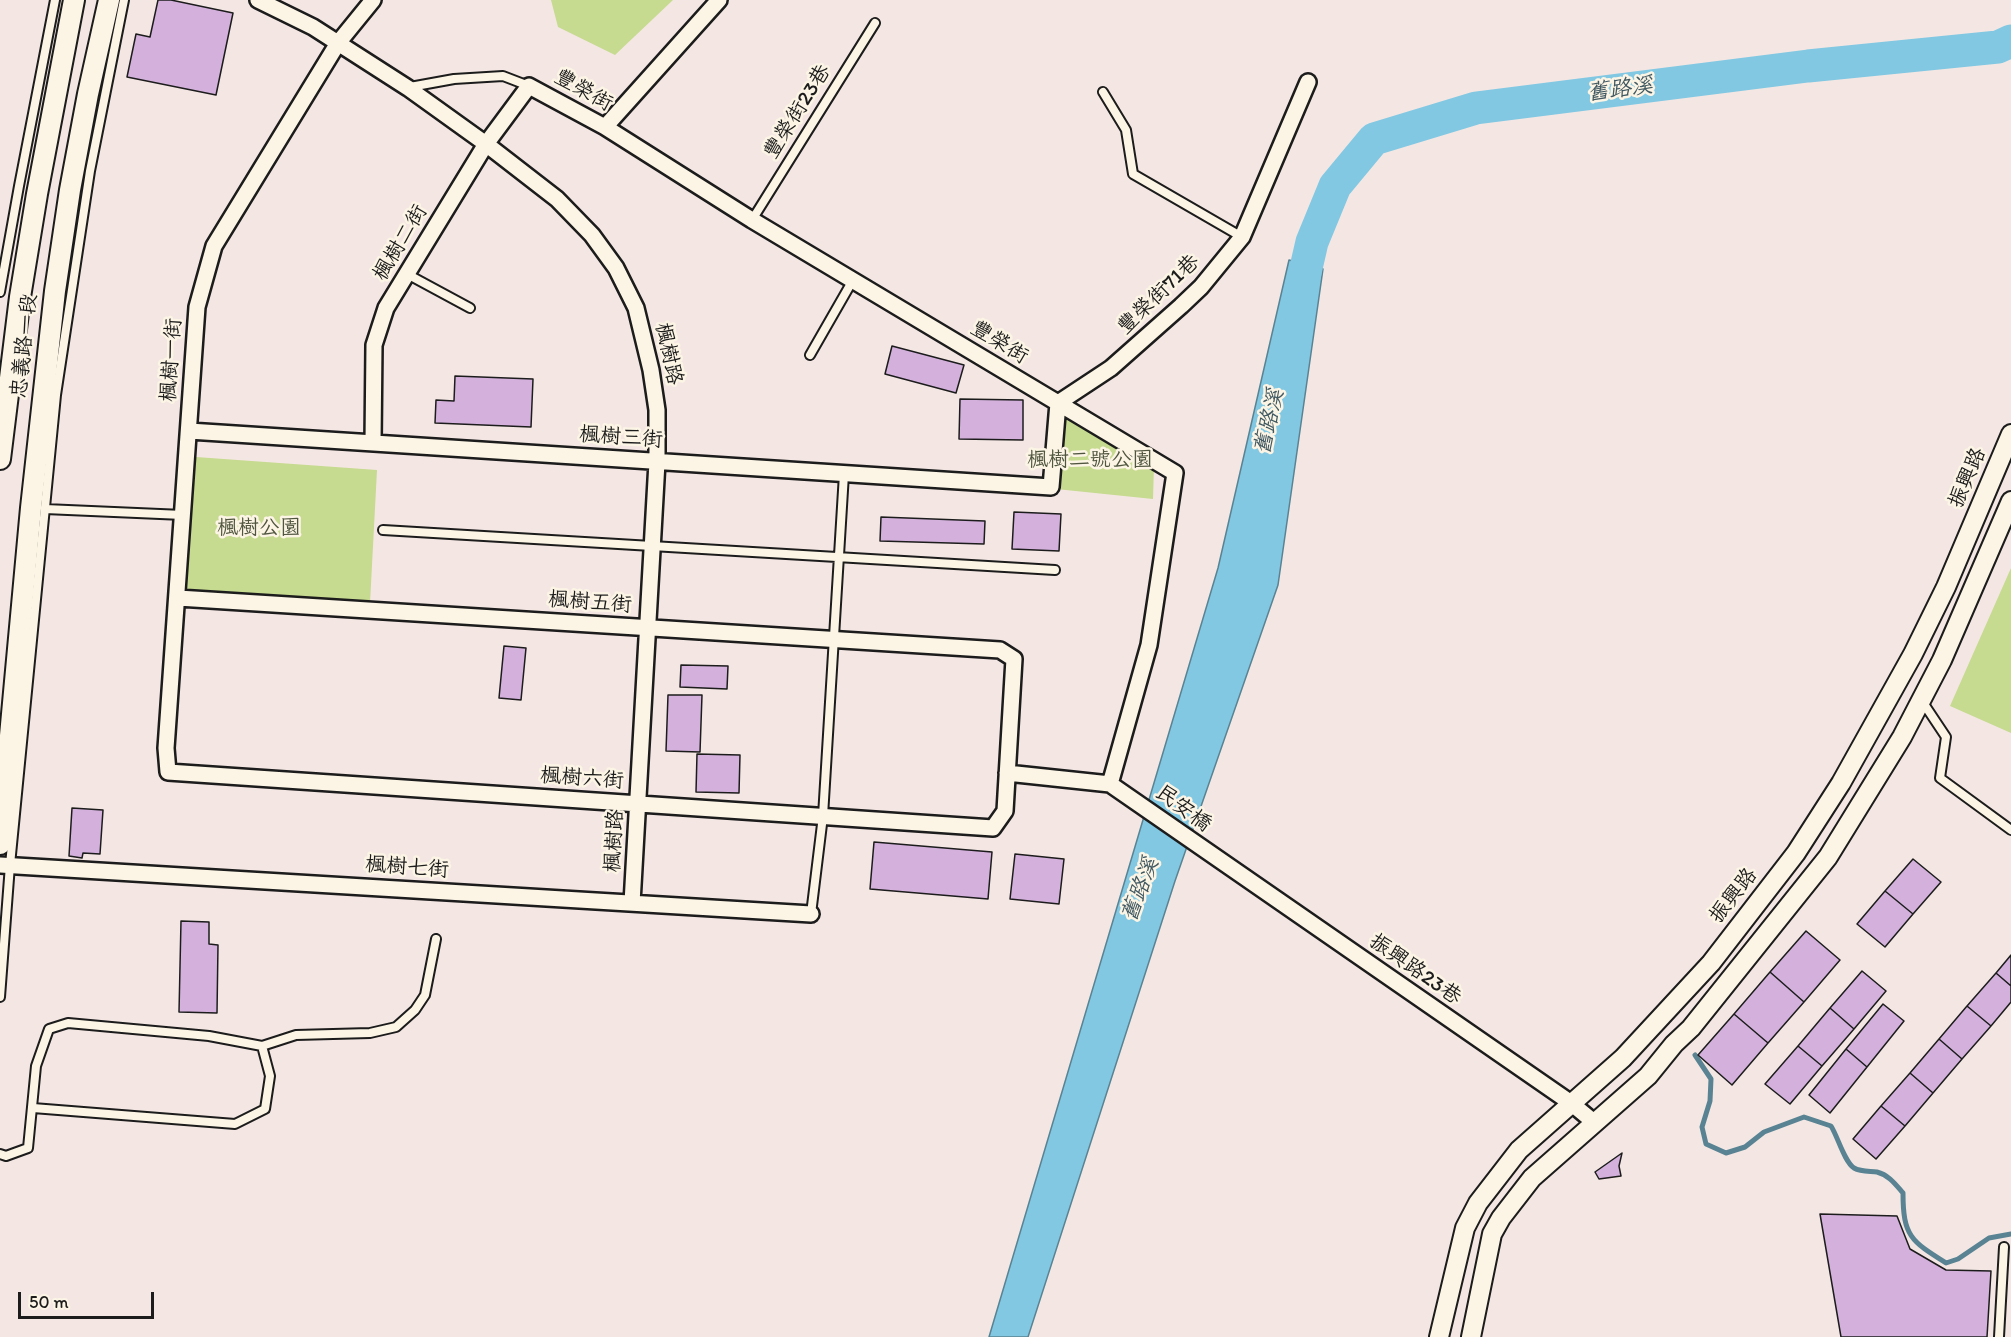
<!DOCTYPE html>
<meta charset="utf-8">
<style>
body{margin:0}
#map{position:relative;width:2011px;height:1337px;overflow:hidden;background:#f4e7e3;font-family:Itim,sans-serif}
canvas{display:block}
.scale{position:absolute;left:18px;top:1292px;width:136px;height:27px;box-sizing:border-box;border:3px solid #1c1c1c;border-top:0;padding-left:8px;font-size:18px;line-height:21px;white-space:nowrap;color:#1c1c1c;-webkit-text-stroke:4px #fcf5e5;paint-order:stroke}
</style>
<div id="map">
<canvas width="2011" height="1337"></canvas>
<div class="scale">50 m</div>
</div>
<script>
const context = document.querySelector('canvas').getContext('2d');
context.lineJoin = 'round';
function paint(path, color) { context.fillStyle = color; context.fill(path, 'evenodd'); }
function stroke(path, color, width, dash) { context.strokeStyle = color; context.lineWidth = width; context.lineCap = dash ? 'butt' : 'round'; context.setLineDash(dash || []); context.stroke(path); }
function drawText(font, color, halo, rows, align = 'center') {
  context.font = font + ' Itim,"LXGW WenKai TC",sans-serif'; context.lineWidth = 5; context.setLineDash([]); context.textBaseline = 'middle'; context.strokeStyle = halo; context.fillStyle = color; for (const [text, x, y, turn = 0] of rows) {
    context.save(); context.translate(x, y); context.rotate((+turn || 0) * Math.PI / 180); context.textAlign = isNaN(turn) ? turn : align; if (halo) context.strokeText(text, 0, 0); context.fillText(text, 0, 0); context.restore();
  }
}
paint(new Path2D(`
 M551,0H673L615,55L558,27Z
 M1063,405L1154,465L1153,499L1056,489Z
 M196,457L377,470L370,603L186,591Z
 M2011,568V733L1950,706Z`), '#c6da90');
const water = new Path2D(`
 M1289,260L1323,269L1278,585L1175,881L1028,1337H989L1218,568Z`);
paint(water, '#82c8e3');
stroke(water, '#598393', 1.5);
stroke(new Path2D(`
 M1695,1055L1711,1079L1710,1101L1702,1127L1706,1144L1726,1153L1745,1147L1764,1132L1804,1117L1831,1126C1838,1137 1844,1161 1854,1168C1861,1172 1870,1171 1877,1172C1889,1175 1896,1185 1903,1193C1903,1236 1911,1241 1946,1263L1958,1259L1989,1238L2011,1234`), '#598393', 5);
stroke(new Path2D(`
 M1297,307L1312,242L1335,186L1374,139L1476,108L1808,66L1998,47L2011,41`), '#82c8e3', 33);
const building = new Path2D(`
 M158,0H171L233,13L216,95L127,77L136,34L150,37Z
 M892,346L964,365L956,393L885,374Z
 M455,376L533,379L531,427L435,423L436,400L454,401Z
 M960,399L1023,400V440L959,439Z
 M1014,512L1061,514L1059,551L1012,549Z
 M881,517L985,521L984,544L880,541Z
 M504,646L526,648L521,700L499,698Z
 M681,665L728,666L727,689L680,687Z
 M668,695H702L700,752L666,751Z
 M697,754L740,755L739,793L696,792Z
 M72,808L103,810L100,854L83,853L82,858L69,856Z
 M874,842L992,852L988,899L870,889Z
 M1015,854L1064,859L1059,904L1010,899Z
 M1913,859L1941,882L1913,914L1885,891Z
 M1885,891L1913,914L1885,947L1857,924Z
 M181,921L209,922V944L218,945L217,1013L179,1012Z
 M1806,931L1840,960L1804,1002L1770,972Z
 M2011,955V986L1996,973Z
 M1862,971L1886,991L1854,1029L1830,1008Z
 M1770,972L1804,1002L1768,1043L1734,1014Z
 M1996,973L2011,986V1002L1991,1026L1967,1006Z
 M1883,1004L1904,1021L1867,1067L1846,1049Z
 M1967,1006L1991,1026L1962,1059L1939,1039Z
 M1830,1008L1854,1029L1822,1066L1798,1046Z
 M1734,1014L1768,1043L1732,1085L1698,1055Z
 M1939,1039L1962,1059L1933,1093L1910,1073Z
 M1798,1046L1822,1066L1790,1104L1765,1084Z
 M1846,1049L1867,1067L1830,1113L1809,1095Z
 M1910,1073L1933,1093L1905,1126L1881,1106Z
 M1881,1106L1905,1126L1876,1159L1853,1139Z
 M1622,1153L1619,1166L1621,1176L1599,1179L1595,1172Z
 M1820,1214L1897,1216L1910,1249L1946,1270L1991,1271L1987,1337H1841Z`);
paint(building, '#d3b1dc');
stroke(building, '#1c1c1c', 1.5);
const service = new Path2D(`
 M410,87L454,79L503,76L529,86
 M1103,92L1126,130L1133,174L1242,237
 M752,220L875,23
 M407,274L470,308
 M0,292L19,186L55,0
 M810,355L853,280
 M45,509L183,515
 M383,530L1055,570
 M1922,701L1946,737L1940,778L2011,830
 M811,914L823,816L844,474
 M0,997L10,865L56,395L90,171L124,0
 M33,1108L235,1124L265,1109L270,1076L262,1046
 M0,1154L6,1156L28,1148L36,1066L49,1029L68,1023L209,1036L262,1046L296,1035L370,1033L396,1027L415,1010L425,995L436,939
 M1999,1337L2004,1247`);
const minor = new Path2D(`
 M258,0L313,27L408,88L486,144L557,199L592,235L616,268L636,308L651,370L657,410V462L632,903
 M605,127L719,0
 M189,431L1051,487L1058,403L1111,368L1181,306L1201,287L1242,237L1308,82
 M373,443L374,345L386,308L486,144L529,86L605,127L752,220L1175,473L1149,645L1110,784
 M178,598L1000,650L1014,659L1005,811L993,828L168,772L166,748L197,307L214,246L338,43L373,0
 M1007,773L1110,784L1571,1103L1595,1123
 M0,865L811,914`);
const tertiary = new Path2D(`
 M1439,1337L1465,1228L1478,1203L1519,1150L1623,1058L1711,963L1796,853L1841,783L1913,654L1946,587L2011,434
 M1471,1337L1492,1234L1501,1218L1532,1178L1648,1076L1674,1044L1691,1028L1828,857L1902,737L1942,660L2011,501`);
const secondary = new Path2D(`
 M0,459L20,297L37,194L74,0
 M0,844L31,508L55,291L70,190L88,94L109,0`);
stroke(service, '#1c1c1c', 12);
stroke(minor, '#1c1c1c', 20);
stroke(tertiary, '#1c1c1c', 22);
stroke(secondary, '#1c1c1c', 24);
stroke(service, '#fcf5e5', 8);
stroke(minor, '#fcf5e5', 15);
stroke(tertiary, '#fcf5e5', 18);
stroke(secondary, '#fcf5e5', 20);
drawText('21px', '#1c1c1c', '#fcf5e5', [
 ["豐榮街",583,91,29],
 ["豐榮街23巷",798,112,-58],
 ["楓樹二街",401,243,-59],
 ["豐榮街71巷",1159,295,-44],
 ["豐榮街",999,343,31],
 ["忠義路一段",25,346,-84],
 ["楓樹路",668,354,78],
 ["楓樹一街",172,360,-86],
 ["楓樹三街",621,438,4],
 ["振興路",1968,478,-67],
 ["楓樹五街",590,603,4],
 ["楓樹六街",582,779,4],
 ["民安橋",1183,809,36],
 ["楓樹路",615,841,-87],
 ["楓樹七街",407,868,4],
 ["振興路",1734,896,-52],
 ["振興路23巷",1415,970,35]
]);
drawText('21px', '#4f553f', '#fcf5e5', [
 ["楓樹二號公園",1090,461],
 ["楓樹公園",259,529]
]);
drawText('italic 22px', '#405862', '#fcf5e5', [
 ["舊路溪",1620,90,-7],
 ["舊路溪",1270,422,-77],
 ["舊路溪",1141,890,-69]
]);
</script>
